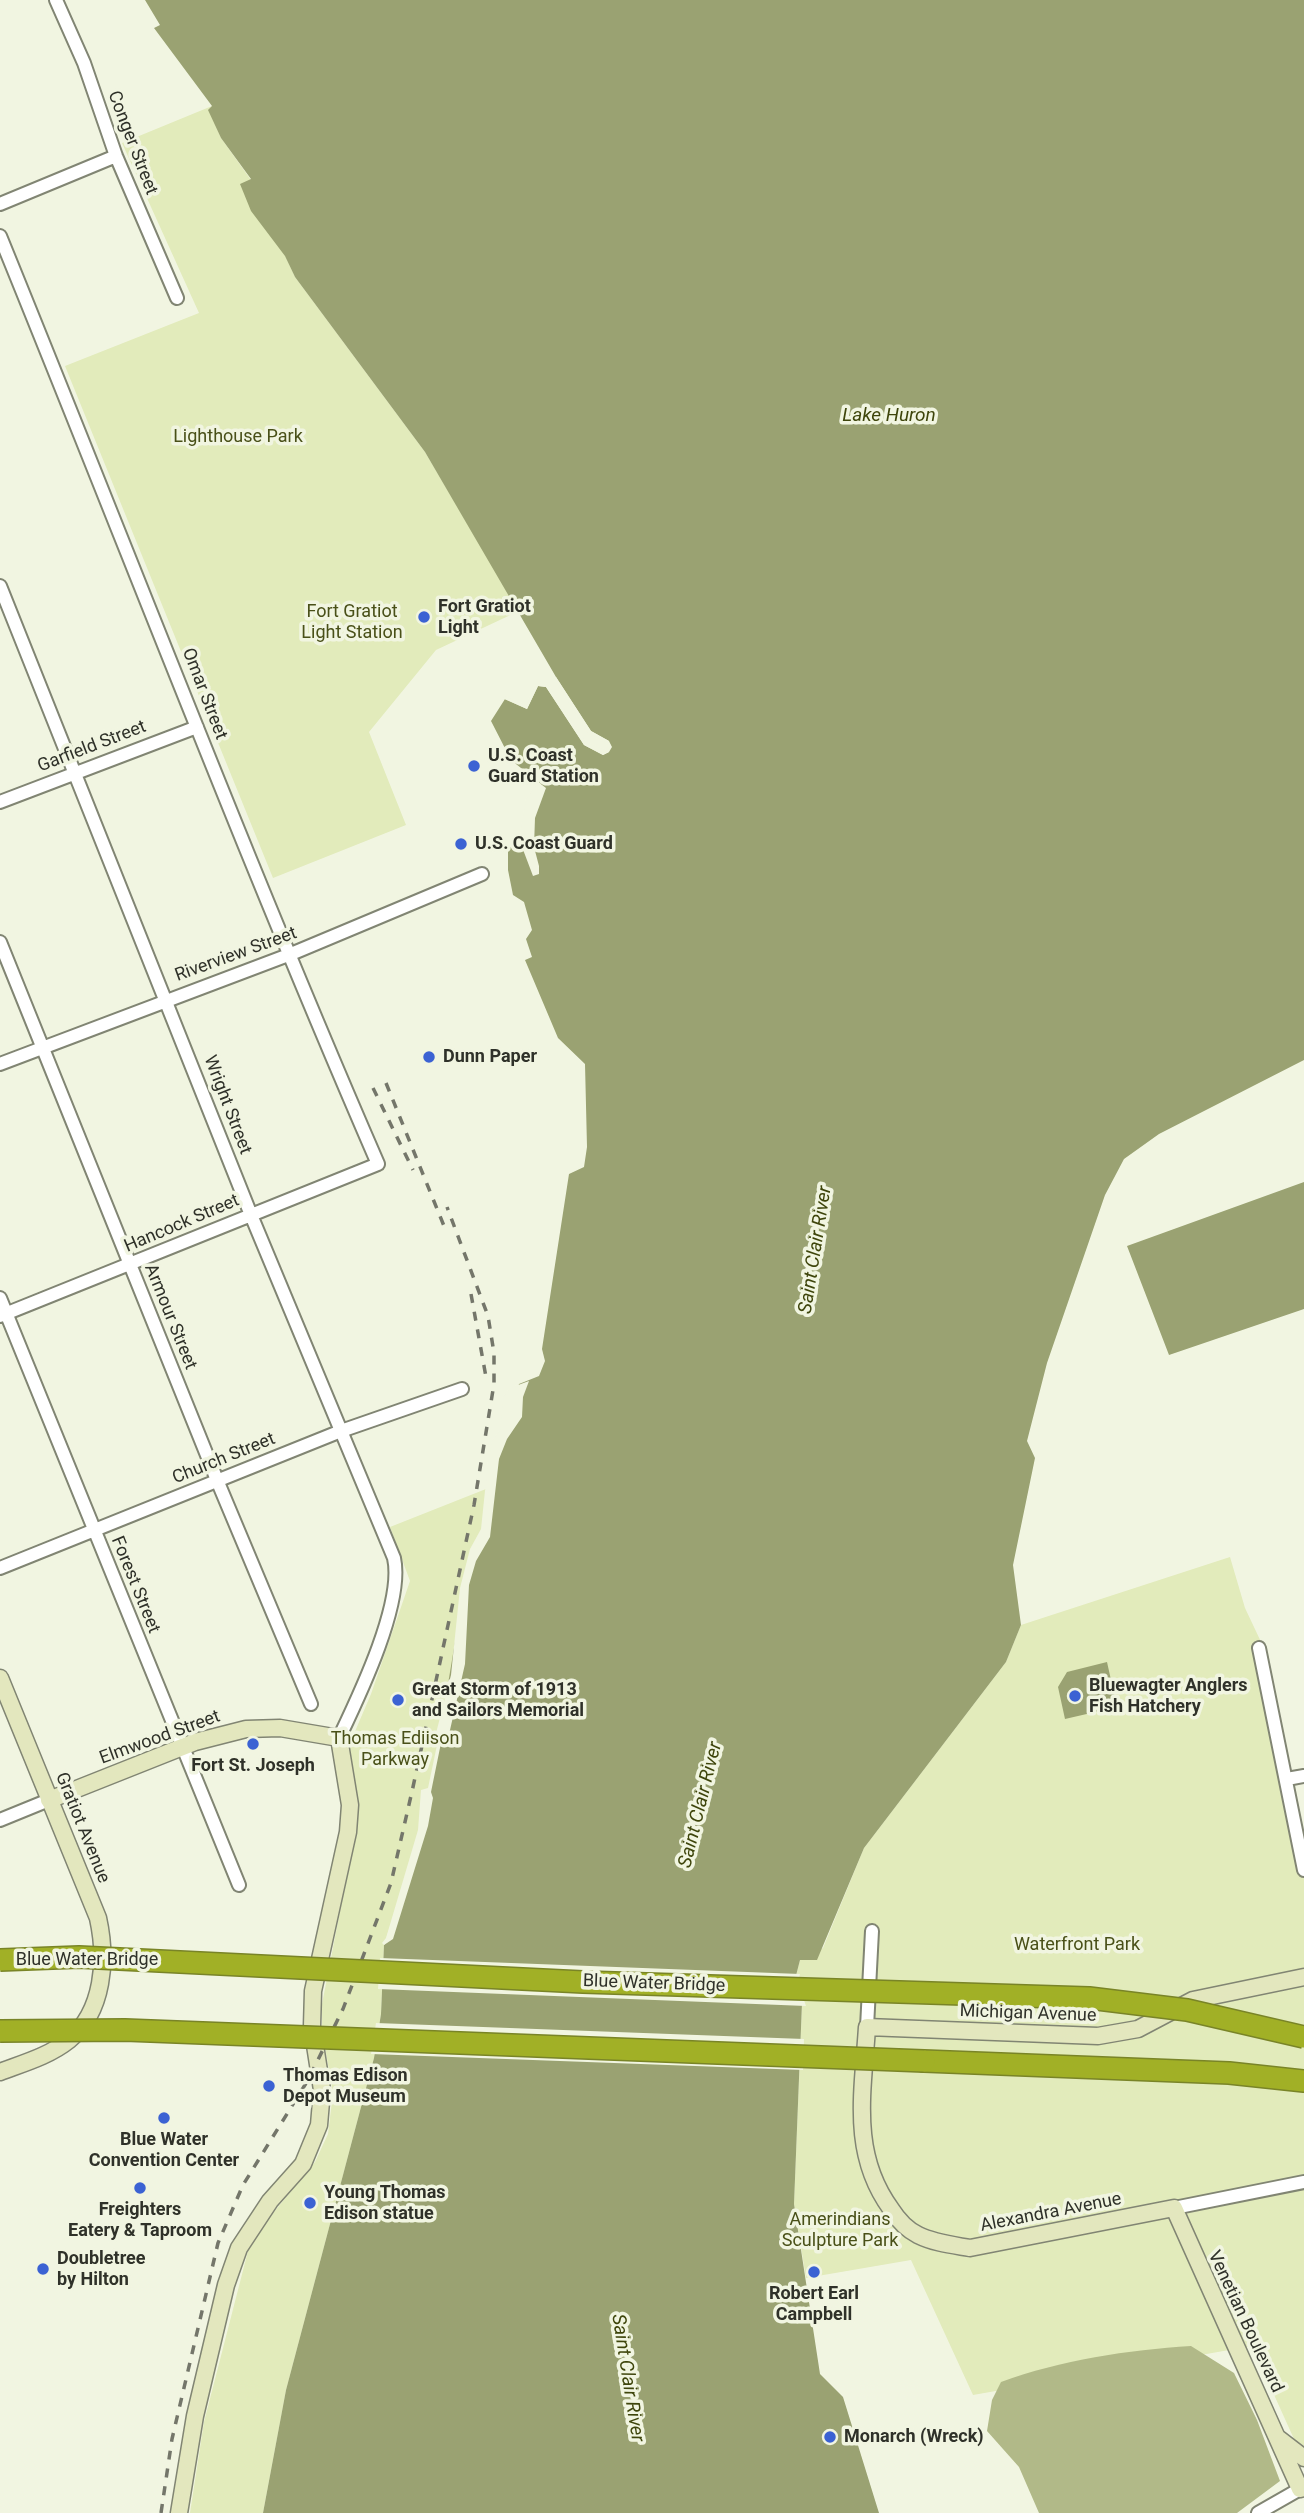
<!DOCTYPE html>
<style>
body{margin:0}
canvas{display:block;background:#f1f5e1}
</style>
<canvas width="1304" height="2513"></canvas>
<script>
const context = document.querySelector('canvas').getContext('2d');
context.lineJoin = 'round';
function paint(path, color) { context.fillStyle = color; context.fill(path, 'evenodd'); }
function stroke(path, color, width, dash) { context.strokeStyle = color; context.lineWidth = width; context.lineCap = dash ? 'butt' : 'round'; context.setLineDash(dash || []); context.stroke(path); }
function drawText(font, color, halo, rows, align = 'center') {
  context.font = font + ' Roboto,sans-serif'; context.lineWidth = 7; context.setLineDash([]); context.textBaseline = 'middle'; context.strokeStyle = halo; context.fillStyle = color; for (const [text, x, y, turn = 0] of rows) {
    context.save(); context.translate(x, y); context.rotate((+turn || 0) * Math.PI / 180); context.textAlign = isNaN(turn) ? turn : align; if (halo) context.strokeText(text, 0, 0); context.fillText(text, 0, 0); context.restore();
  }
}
paint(new Path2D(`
 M212,106L209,110L221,138L251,180L295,277L425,452L519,611L436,650L369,732L406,825L273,878L65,366L199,313L122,143Z
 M491,1487L421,1830L384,1945L381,2014L374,2058L286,2390L263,2513H190L204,2422L248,2251L264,2224L315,2162L328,2134L333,2093L322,2030V2004L357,1824L358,1801L350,1760V1743L371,1694L410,1581L390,1527Z
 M1230,1557L1245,1608L1262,1644L1304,1838V2446L1294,2439L1252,2346L973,2395L911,2260L806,2278L794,2204L802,2004L789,2003L800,1960L823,1948L864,1848L1006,1662L1021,1625Z`), '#e2ebbb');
paint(new Path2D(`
 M1191,2346L1234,2373L1257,2420L1280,2481L1237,2513H1039L1019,2467L987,2431L992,2400L1001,2382C1061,2360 1128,2350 1191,2346Z`), '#b1b988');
paint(new Path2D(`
 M145,0H1304V1060L1159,1134L1124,1159L1105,1195L1047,1363L1027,1441L1035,1458L1013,1565L1021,1625L1006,1662L864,1848L817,1960H800L789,2003H802L794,2204L820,2374L843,2397L879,2513H263L286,2390L374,2058L381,2014L384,1945L389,1939L430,1792L464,1588L484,1531L491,1487L519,1384L539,1376L545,1361L542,1349L569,1174L584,1167L587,1147L585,1064L558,1038L525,960L532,957L526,939L532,930L524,902L513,895L508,870V848L522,843L541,784L511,760L491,721L505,699L527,709L538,686L546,687L584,745L603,755L609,752V741L591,731L556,677L425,452L295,277L285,256L251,211L240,184L251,179L221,138L208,110L212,106L154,28L160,25Z
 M1304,1182V1309L1169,1355L1127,1246Z
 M1107,1662L1117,1707L1065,1719L1058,1687L1067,1672Z`), '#9aa272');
paint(new Path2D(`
 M552,677H556L591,731L609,741L612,747L609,752L603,755L584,745L546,687L538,686L527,709L502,698L506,696L526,705L536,683L548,684L586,742L606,750L607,743L588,734Z
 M533,778L546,788L535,818L534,847L539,866V874L533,876L519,839L526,799L536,785L531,781Z
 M529,1381L523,1397L522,1417L507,1439L499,1459L490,1537L476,1561L469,1585L465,1664L450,1730L446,1743H441L431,1792L433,1798L428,1826L393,1939L384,1945L382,1943L386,1938L418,1830L421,1790L428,1788L437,1745L434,1741L451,1675L460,1588L470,1549L481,1529L488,1462L492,1441L500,1430L503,1397L510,1388Z
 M380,1958L800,1974L794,2000H804L806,2006L378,1989Z
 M376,2023L804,2039L803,2070L371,2054Z`), '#f1f5e1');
const street = new Path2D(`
 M56,0L84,63L116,156L177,298
 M0,204L116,156
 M0,236C126,545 245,858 378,1164L0,1316
 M0,586L251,1215L394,1558C404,1603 359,1696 339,1738
 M0,802L197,727
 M0,942L217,1480L311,1704
 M0,1064L291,954L482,874
 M0,1298L239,1885
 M0,1568L341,1431L462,1389
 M1259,1648L1304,1870
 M1287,1779L1304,1776
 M0,1820L49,1800
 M867,2027L872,1931
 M1174,2208L1304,2182
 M1258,2513L1300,2489`);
const secondary = new Path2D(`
 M0,1678L98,1918C107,1959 104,2011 69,2040C49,2056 24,2063 0,2072
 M49,1800L195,1742L246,1729L280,1728L339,1738L350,1805L348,1832L313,1991L312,2026L322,2090L319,2125L303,2164L270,2201L239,2248L226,2285L195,2416L179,2513
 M1304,1977L1193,2000L1138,2029L1098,2036L867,2027C863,2092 850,2153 891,2209C898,2220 906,2229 918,2235C934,2243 953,2245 970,2248L1174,2208L1300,2489L1304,2488
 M1278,2438L1304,2458`);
const highway = new Path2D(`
 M924,2061L1229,2073L1304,2081`);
stroke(street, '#818573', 16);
stroke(secondary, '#818573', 19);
stroke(highway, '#798427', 24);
stroke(street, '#fff', 12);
stroke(secondary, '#e3e7be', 16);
stroke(highway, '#a1b026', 21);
stroke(new Path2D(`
 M386,1083L444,1226
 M373,1088L413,1170
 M471,1294L486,1377
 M161,2513L172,2439L218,2243L243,2185L308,2080L343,2009L391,1883L413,1787L474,1505L494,1384V1353L488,1316L447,1207`), '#74766a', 3.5, [9, 9]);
const highwayBridge = new Path2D(`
 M0,1960L79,1957L583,1982L1089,1998L1187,2010L1304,2037
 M0,2031L125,2030L924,2061`);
stroke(highwayBridge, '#798427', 24, []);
stroke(highwayBridge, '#a1b026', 21);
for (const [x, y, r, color] of [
 [424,617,7,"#3b62d3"],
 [474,766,7,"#3b62d3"],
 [461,844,7,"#3b62d3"],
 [429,1057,7,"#3b62d3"],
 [1075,1696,7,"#3b62d3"],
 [398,1700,7,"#3b62d3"],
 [253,1744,7,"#3b62d3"],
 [269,2086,7,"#3b62d3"],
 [164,2118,7,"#3b62d3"],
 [140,2188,7,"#3b62d3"],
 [310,2203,7,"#3b62d3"],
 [43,2269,7,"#3b62d3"],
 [814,2272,7,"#3b62d3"],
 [830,2437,7,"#3b62d3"]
]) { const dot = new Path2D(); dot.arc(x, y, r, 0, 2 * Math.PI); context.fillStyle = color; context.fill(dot); stroke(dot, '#f1f5e1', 2.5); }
drawText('18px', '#2f3129', '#f1f5e1', [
 ["Conger Street",132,143,69],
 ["Omar Street",204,694,69],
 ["Garfield Street",92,747,-21],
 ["Riverview Street",236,955,-20],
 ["Wright Street",227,1105,69],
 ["Hancock Street",182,1224,-23],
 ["Armour Street",170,1317,68],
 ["Church Street",224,1459,-22],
 ["Forest Street",135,1585,68],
 ["Elmwood Street",160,1738,-20],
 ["Gratiot Avenue",82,1828,68],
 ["Blue Water Bridge",87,1960],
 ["Blue Water Bridge",654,1984,2],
 ["Michigan Avenue",1028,2014,2],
 ["Alexandra Avenue",1051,2213,-11],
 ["Venetian Boulevard",1245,2322,65]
]);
drawText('18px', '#495018', '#f1f5e1', [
 ["Lighthouse Park",238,437],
 ["Fort Gratiot",352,612],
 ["Light Station",352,633],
 ["Thomas Ediison",395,1739],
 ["Parkway",395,1760],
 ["Waterfront Park",1077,1945],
 ["Amerindians",840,2220],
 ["Sculpture Park",840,2241]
]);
drawText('bold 18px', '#2f3129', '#f1f5e1', [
 ["Fort Gratiot",438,607],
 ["Light",438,628],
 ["U.S. Coast",488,756],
 ["Guard Station",488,777],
 ["U.S. Coast Guard",475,844],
 ["Dunn Paper",443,1057],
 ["Bluewagter Anglers",1089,1686],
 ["Fish Hatchery",1089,1707],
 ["Great Storm of 1913",412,1690],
 ["and Sailors Memorial",412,1711],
 ["Fort St. Joseph",253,1766,"center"],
 ["Thomas Edison",283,2076],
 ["Depot Museum",283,2097],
 ["Blue Water",164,2140,"center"],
 ["Convention Center",164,2161,"center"],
 ["Young Thomas",324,2193],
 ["Edison statue",324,2214],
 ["Freighters",140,2210,"center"],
 ["Eatery & Taproom",140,2231,"center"],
 ["Doubletree",57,2259],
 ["by Hilton",57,2280],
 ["Robert Earl",814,2294,"center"],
 ["Campbell",814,2315,"center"],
 ["Monarch (Wreck)",844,2437]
], 'left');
drawText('italic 19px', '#3e450b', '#f1f5e1', [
 ["Lake Huron",889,416],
 ["Saint Clair River",816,1250,-81],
 ["Saint Clair River",701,1805,-76],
 ["Saint Clair River",627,2378,81]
]);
</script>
